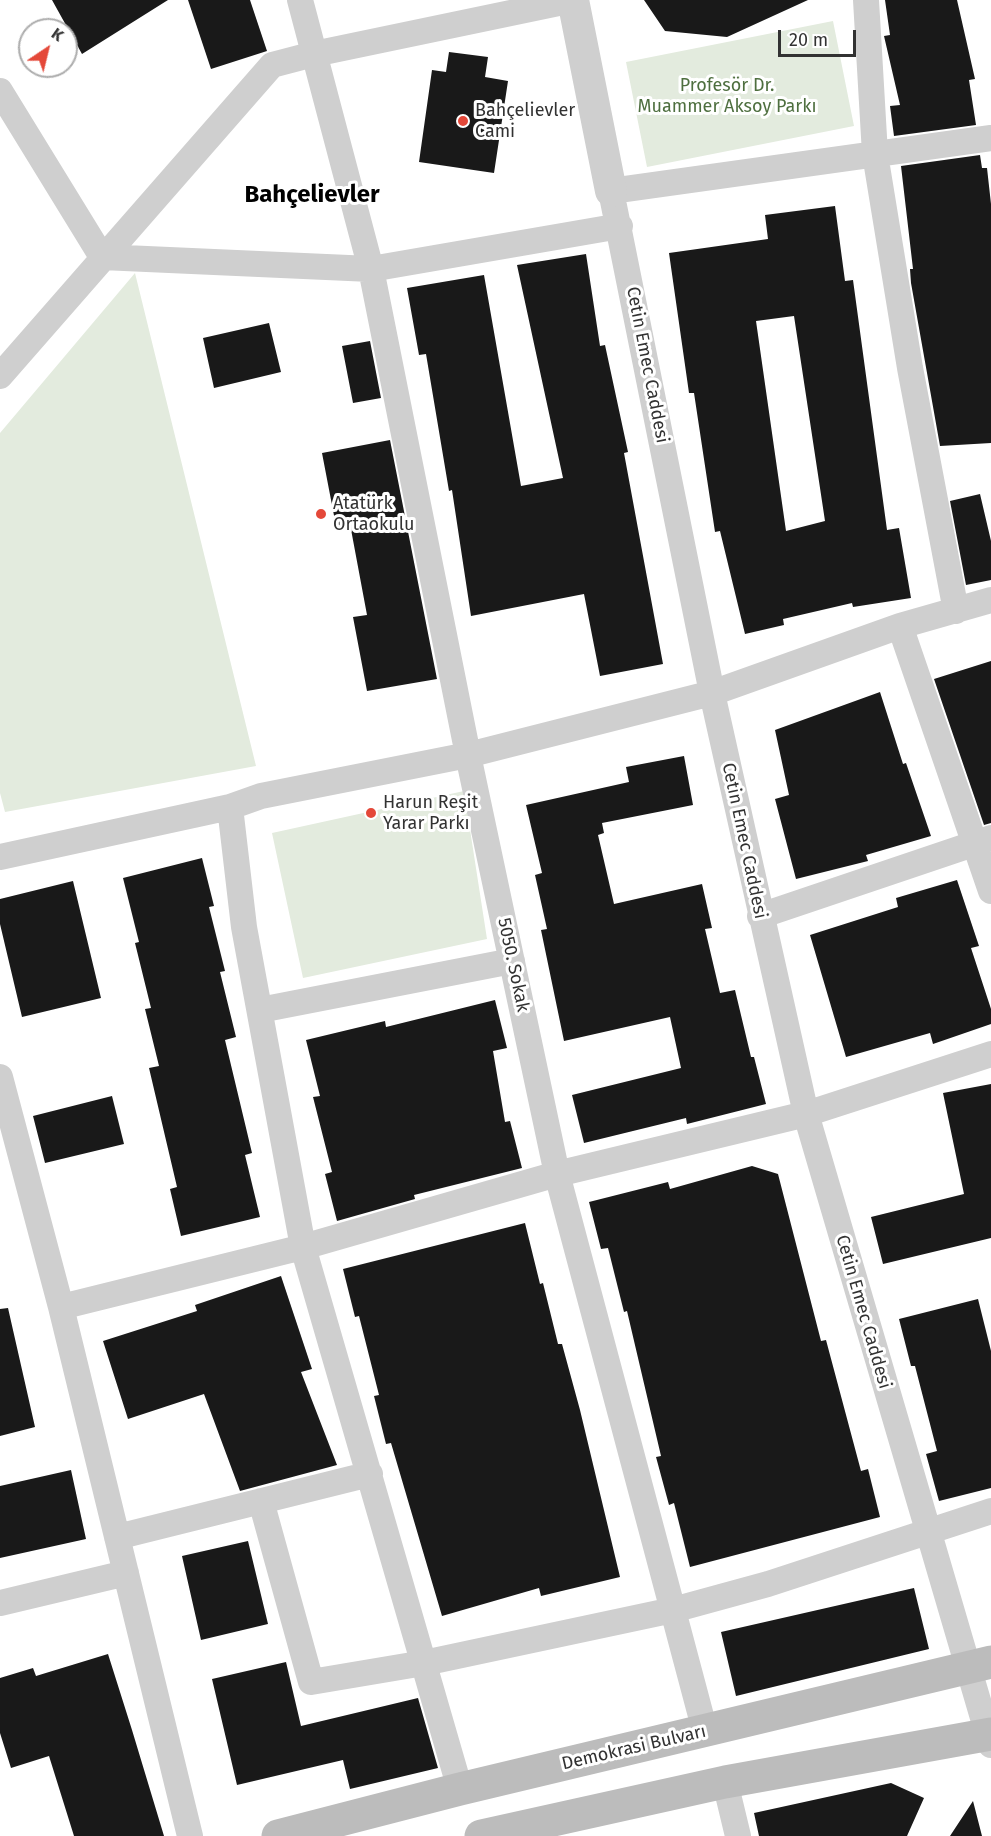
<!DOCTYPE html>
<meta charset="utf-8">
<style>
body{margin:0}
#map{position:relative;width:991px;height:1836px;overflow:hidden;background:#fff;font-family:"Fira Sans",sans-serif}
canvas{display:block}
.north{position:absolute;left:18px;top:18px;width:60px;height:60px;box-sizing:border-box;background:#fff;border:2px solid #adadad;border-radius:50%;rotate:35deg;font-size:16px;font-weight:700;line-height:24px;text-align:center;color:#323232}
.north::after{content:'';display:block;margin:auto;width:21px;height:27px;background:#e44839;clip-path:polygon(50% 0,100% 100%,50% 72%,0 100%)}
.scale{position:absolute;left:778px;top:30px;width:78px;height:27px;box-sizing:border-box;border:3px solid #323232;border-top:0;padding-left:8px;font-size:18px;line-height:21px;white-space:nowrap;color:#323232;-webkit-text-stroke:4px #fff;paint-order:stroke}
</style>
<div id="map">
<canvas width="991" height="1836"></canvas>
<div class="north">K</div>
<div class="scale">20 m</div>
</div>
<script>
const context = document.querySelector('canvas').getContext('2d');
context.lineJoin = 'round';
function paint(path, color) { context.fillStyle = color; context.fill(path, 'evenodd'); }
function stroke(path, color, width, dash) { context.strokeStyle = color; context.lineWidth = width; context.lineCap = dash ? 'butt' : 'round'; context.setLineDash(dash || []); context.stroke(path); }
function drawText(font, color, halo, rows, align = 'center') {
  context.font = font + ' "Fira Sans",sans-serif'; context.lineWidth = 6; context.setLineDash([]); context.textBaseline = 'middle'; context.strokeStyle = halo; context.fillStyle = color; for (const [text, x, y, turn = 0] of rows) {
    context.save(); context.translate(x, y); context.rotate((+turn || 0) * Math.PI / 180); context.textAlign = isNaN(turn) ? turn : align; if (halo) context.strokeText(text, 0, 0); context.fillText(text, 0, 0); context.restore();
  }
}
paint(new Path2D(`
 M833,21L854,126L647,167L626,62Z
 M135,273L256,766L5,812L0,793V433Z
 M464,791L487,939L303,978L272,833Z`), '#e3ebde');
paint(new Path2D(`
 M52,0H168L82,54Z
 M188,0H250L267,51L211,69Z
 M644,0H808L727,37L665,31Z
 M885,0H957L975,79L969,80L976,125L894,136L890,106L900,105L884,36L890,35Z
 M449,52L488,57L485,77L508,81L494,173L419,162L432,70L446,72Z
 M980,155L982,168H987L991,204V443L940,446L911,283L910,269H913L901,166Z
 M835,206L845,281L853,280L887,530L899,528L911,598L853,607L852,603L783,619L784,625L745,634L720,531L715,532L694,393H689L669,253L768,239L765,215ZM794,316L825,521L786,531L756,321Z
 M586,254L600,346L605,345L628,452L624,453L663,664L600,676L584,594L471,616L452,490L449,491L426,354L419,355L407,288L484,275L521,486L563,478L517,265Z
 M269,323L281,372L214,388L203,338Z
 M370,341L381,398L353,403L342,346Z
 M390,440L437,679L367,691L353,617L367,615L350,524L336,526L322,453Z
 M980,494L991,541V580L966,585L950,501Z
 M991,661V823L984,825L934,679Z
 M880,692L903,764L906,763L931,836L866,855L868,861L796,879L775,799L789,795L775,730Z
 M684,756L693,805L602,823L604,833L598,835L614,904L702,884L712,928L705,929L720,993L735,990L751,1057H754L766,1104L687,1124L686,1118L584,1143L572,1095L681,1068L670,1017L564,1041L541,930L547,929L535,875L542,873L526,805L629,782L626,767Z
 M202,858L214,906L209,907L225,971L220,972L236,1037L225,1040L252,1153L245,1155L260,1217L181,1236L170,1189L177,1187L149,1068L159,1066L145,1009L151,1008L135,943L139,942L123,878Z
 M957,880L979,946L971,948L991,1009V1024L933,1044L930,1033L846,1057L810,935L898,907L896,898Z
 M73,881L101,998L22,1017L0,924V899Z
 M495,1000L507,1048L493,1051L505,1122L510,1121L522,1168L414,1195L415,1199L337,1221L325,1174L332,1172L313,1097L320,1096L306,1040L385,1021L386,1027Z
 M991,1084V1238L883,1264L871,1217L964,1194L943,1093Z
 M112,1096L124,1144L45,1163L33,1116Z
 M752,1166L778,1174L821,1341L826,1340L861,1471L868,1469L880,1517L690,1567L674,1503L669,1505L656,1457L661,1456L627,1311L624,1312L608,1248L601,1249L589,1202L668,1182L670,1189Z
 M525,1223L540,1284L543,1283L558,1344H562L580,1410L620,1577L541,1596L539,1588L442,1616L391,1443L386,1444L374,1396L379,1395L359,1316L355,1317L343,1269Z
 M281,1276L312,1369L301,1372L337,1465L240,1491L204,1394L128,1419L103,1341L197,1311L195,1305Z
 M978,1299L991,1351V1488L939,1501L926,1454L937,1451L915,1366H911L899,1319Z
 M8,1308L35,1427L0,1436V1309Z
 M71,1470L86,1539L0,1558V1486Z
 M248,1541L268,1624L201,1640L182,1556Z
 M914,1588L929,1649L736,1696L721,1632Z
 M108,1654L132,1730L164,1836H74L49,1756L11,1768L0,1733V1678L33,1668L36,1676Z
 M286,1662L301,1726L418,1698L438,1768L350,1789L343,1760L237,1785L212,1679Z
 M891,1783L924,1798L907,1836H759L754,1813Z
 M973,1801L982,1836H950Z`), '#191919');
stroke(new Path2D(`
 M300,0L371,269L468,755L557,1174L705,1731
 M866,0L875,154L910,368L956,611
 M0,91L102,257L371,269L620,226
 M991,138L611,191L712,693L806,1114L991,1745
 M0,376L272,65L314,54L573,0
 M900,626L991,891
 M230,807L244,927L303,1247L460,1789
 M0,857L230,807L261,796L468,755L712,693L900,626L991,600
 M760,916L991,838
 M260,1010L512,961
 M0,1077L61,1307L190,1836
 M61,1307L303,1247L557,1174L806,1114L991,1054
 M261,1501L311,1682L424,1663L673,1610L768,1584L991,1511
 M117,1537L370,1474
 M0,1603L126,1573
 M725,1782L738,1836`), '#cfcfcf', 26);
stroke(new Path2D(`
 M573,0L611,191`), '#cfcfcf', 32);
stroke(new Path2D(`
 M278,1836L460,1789L991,1662
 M481,1836L725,1782L991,1734`), '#bcbcbc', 33);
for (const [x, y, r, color] of [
 [463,121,6,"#e44839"],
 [321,514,6,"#e44839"],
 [371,813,6,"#e44839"]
]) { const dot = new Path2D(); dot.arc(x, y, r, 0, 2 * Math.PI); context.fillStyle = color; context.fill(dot); stroke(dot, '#fff', 2); }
drawText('18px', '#4e6f3f', '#fff', [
 ["Profesör Dr.",727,86],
 ["Muammer Aksoy Parkı",727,107]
]);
drawText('18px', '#323232', '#fff', [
 ["Bahçelievler",475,111],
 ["Cami",475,132],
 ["Atatürk",333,504],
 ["Ortaokulu",333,525],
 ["Harun Reşit",383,803],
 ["Yarar Parkı",383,824]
], 'left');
drawText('18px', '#323232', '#fff', [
 ["Cetin Emec Caddesi",647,365,79],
 ["Cetin Emec Caddesi",744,841,78],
 ["5050. Sokak",513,965,78],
 ["Cetin Emec Caddesi",863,1312,74],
 ["Demokrasi Bulvarı",634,1748,-13]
]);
drawText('bold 24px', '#000', '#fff', [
 ["Bahçelievler",312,195]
]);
</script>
